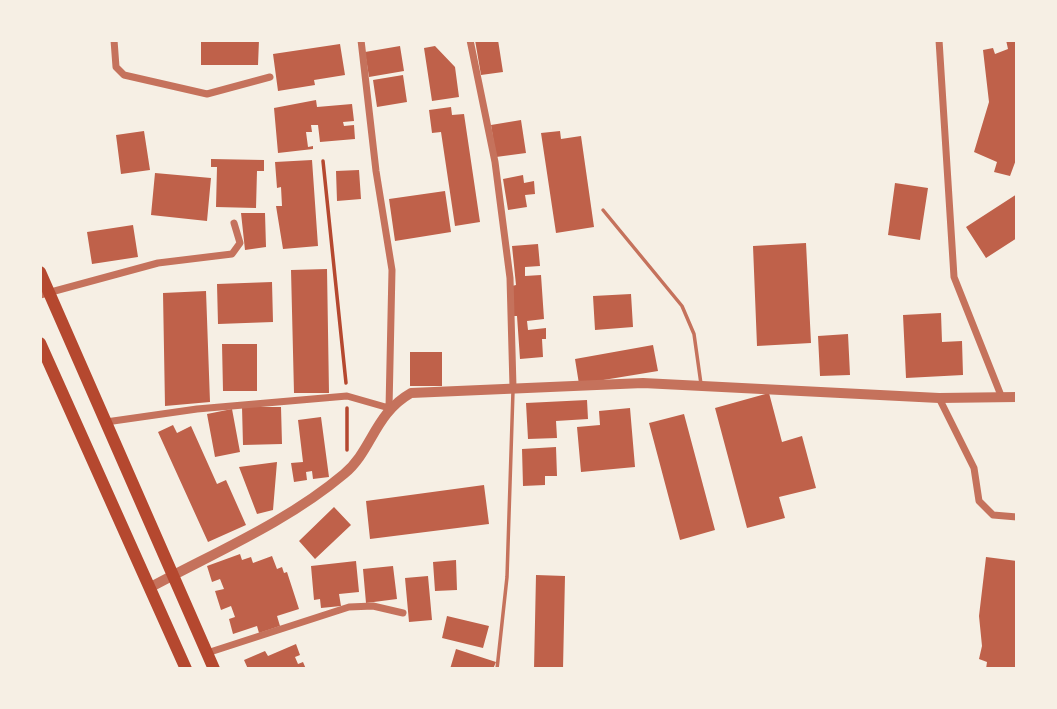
<!DOCTYPE html>
<style>
body{margin:0}
#map{position:relative;width:1057px;height:709px;overflow:hidden;background:#f6efe4;font-family:Lato,sans-serif}
canvas{display:block}
.frame{position:absolute;inset:0;border:42px solid #f6efe4;pointer-events:none}
</style>
<div id="map">
<canvas width="1057" height="709"></canvas>
<div class="frame"></div>
</div>
<script>
const context = document.querySelector('canvas').getContext('2d');
context.lineJoin = 'round';
function paint(path, color) { context.fillStyle = color; context.fill(path, 'evenodd'); }
function stroke(path, color, width, dash) { context.strokeStyle = color; context.lineWidth = width; context.lineCap = dash ? 'butt' : 'round'; context.setLineDash(dash || []); context.stroke(path); }
paint(new Path2D(`
 M201,40H259L258,65H201Z
 M475,40H498L503,72L481,75Z
 M1006,40H1017V157L1010,176L994,172L997,162L974,152L989,102L983,50L993,48L995,54L1008,49Z
 M340,44L345,75L314,80L315,85L278,91L273,54Z
 M400,46L404,71L369,77L365,52Z
 M435,46L455,67L459,97L432,101L424,48Z
 M403,75L407,102L377,107L373,80Z
 M316,100L317,107L352,104L354,121L343,122L344,126L354,125L355,139L320,142L318,125H311L312,132H306L308,147L313,146V149L278,153L274,108Z
 M451,107L452,115L464,114L480,222L455,226L441,132L432,133L429,110Z
 M521,120L526,153L496,157L491,125Z
 M144,131L150,170L121,174L116,135Z
 M560,131L561,139L581,136L594,227L556,233L541,133Z
 M211,159L264,160V171H257L256,208L216,207L217,167H211Z
 M312,160L318,246L283,249L276,206H282L281,187L277,188L275,162Z
 M359,170L361,199L337,201L336,171Z
 M155,173L211,178L207,221L151,215Z
 M523,175L524,183L534,181L535,194L525,195L527,207L508,210L503,179Z
 M895,183L928,188L920,240L888,235Z
 M445,191L451,232L395,241L389,199Z
 M1017,194V238L986,258L966,227Z
 M241,213H265L266,247L245,250Z
 M133,225L138,257L92,264L87,232Z
 M806,243L811,343L757,346L753,246Z
 M538,244L540,266L525,267V276L541,275L544,319L527,321L528,330L546,328V339H542L543,357L520,359L517,316H512V286L516,285L512,246Z
 M327,269L329,393H294L291,270Z
 M272,282L273,322L218,324L217,284Z
 M206,291L210,402L165,406L163,293Z
 M631,294L633,327L595,330L593,296Z
 M941,313L942,342L962,341L963,375L906,378L903,315Z
 M848,334L850,375L820,376L818,336Z
 M222,344H257V391H223Z
 M653,345L658,371L579,384L575,359Z
 M410,352H442V386H410Z
 M769,393L782,442L802,436L816,488L779,497L785,518L747,528L715,408Z
 M587,400L588,419L556,421L557,438L528,439L526,403Z
 M242,407H281L282,444L243,445Z
 M630,408L635,467L581,472L577,427L600,425L599,411Z
 M232,409L240,452L215,457L207,414Z
 M684,414L715,530L680,540L649,423Z
 M321,417L329,477L313,479L312,471L306,472L307,480L294,482L291,463L303,462L298,420Z
 M173,425L177,433L191,426L217,484L226,480L246,525L208,542L158,432Z
 M556,447L557,476H545V485L523,486L522,449Z
 M277,462L273,510L257,514L239,467Z
 M484,485L489,524L370,539L366,501Z
 M334,507L351,525L315,559L299,541Z
 M240,554L242,560L251,557L253,563L272,556L277,569L282,567L284,573L287,572L299,609L277,616L280,626L259,633L257,626L233,634L229,619L235,617L231,606L221,610L215,591L224,589L220,579L212,582L207,566Z
 M986,557L1017,561V669H986L987,662L979,659L982,646L979,616Z
 M456,560L457,590L435,591L433,562Z
 M356,561L359,592L339,594L341,606L321,608L320,599L314,600L311,566Z
 M393,566L397,599L366,603L363,569Z
 M536,575L565,576L563,669H534Z
 M428,576L432,620L409,622L405,578Z
 M447,616L489,626L483,648L442,638Z
 M296,644L300,655L295,657L298,664L303,662L306,669H248L244,660L265,651L268,656Z
 M456,649L496,662L493,669H450Z`), '#bf614a');
stroke(new Path2D(`
 M323,161L346,383
 M347,450V408`), '#b5482f', 3.5);
stroke(new Path2D(`
 M603,210L682,306L694,334L701,384
 M497,669L507,577L513,391`), '#c5725c', 3.5);
stroke(new Path2D(`
 M114,40L116,67L124,75L207,94L270,77
 M470,40L495,162L510,278L513,387
 M939,40L954,277L1002,398
 M40,295L158,263L232,254L240,243L234,223
 M939,398L974,468L979,501L993,515L1017,517
 M106,422L197,409L347,396L389,408L392,270L376,171L361,40
 M207,653L349,607L373,606L403,613`), '#c5725c', 7);
stroke(new Path2D(`
 M151,587C216,552 287,522 344,474C372,451 374,414 411,393L643,383L939,398L1017,397`), '#c5725c', 10);
stroke(new Path2D(`
 M40,272L214,669
 M40,343L186,669`), '#b5482f', 12);
</script>
